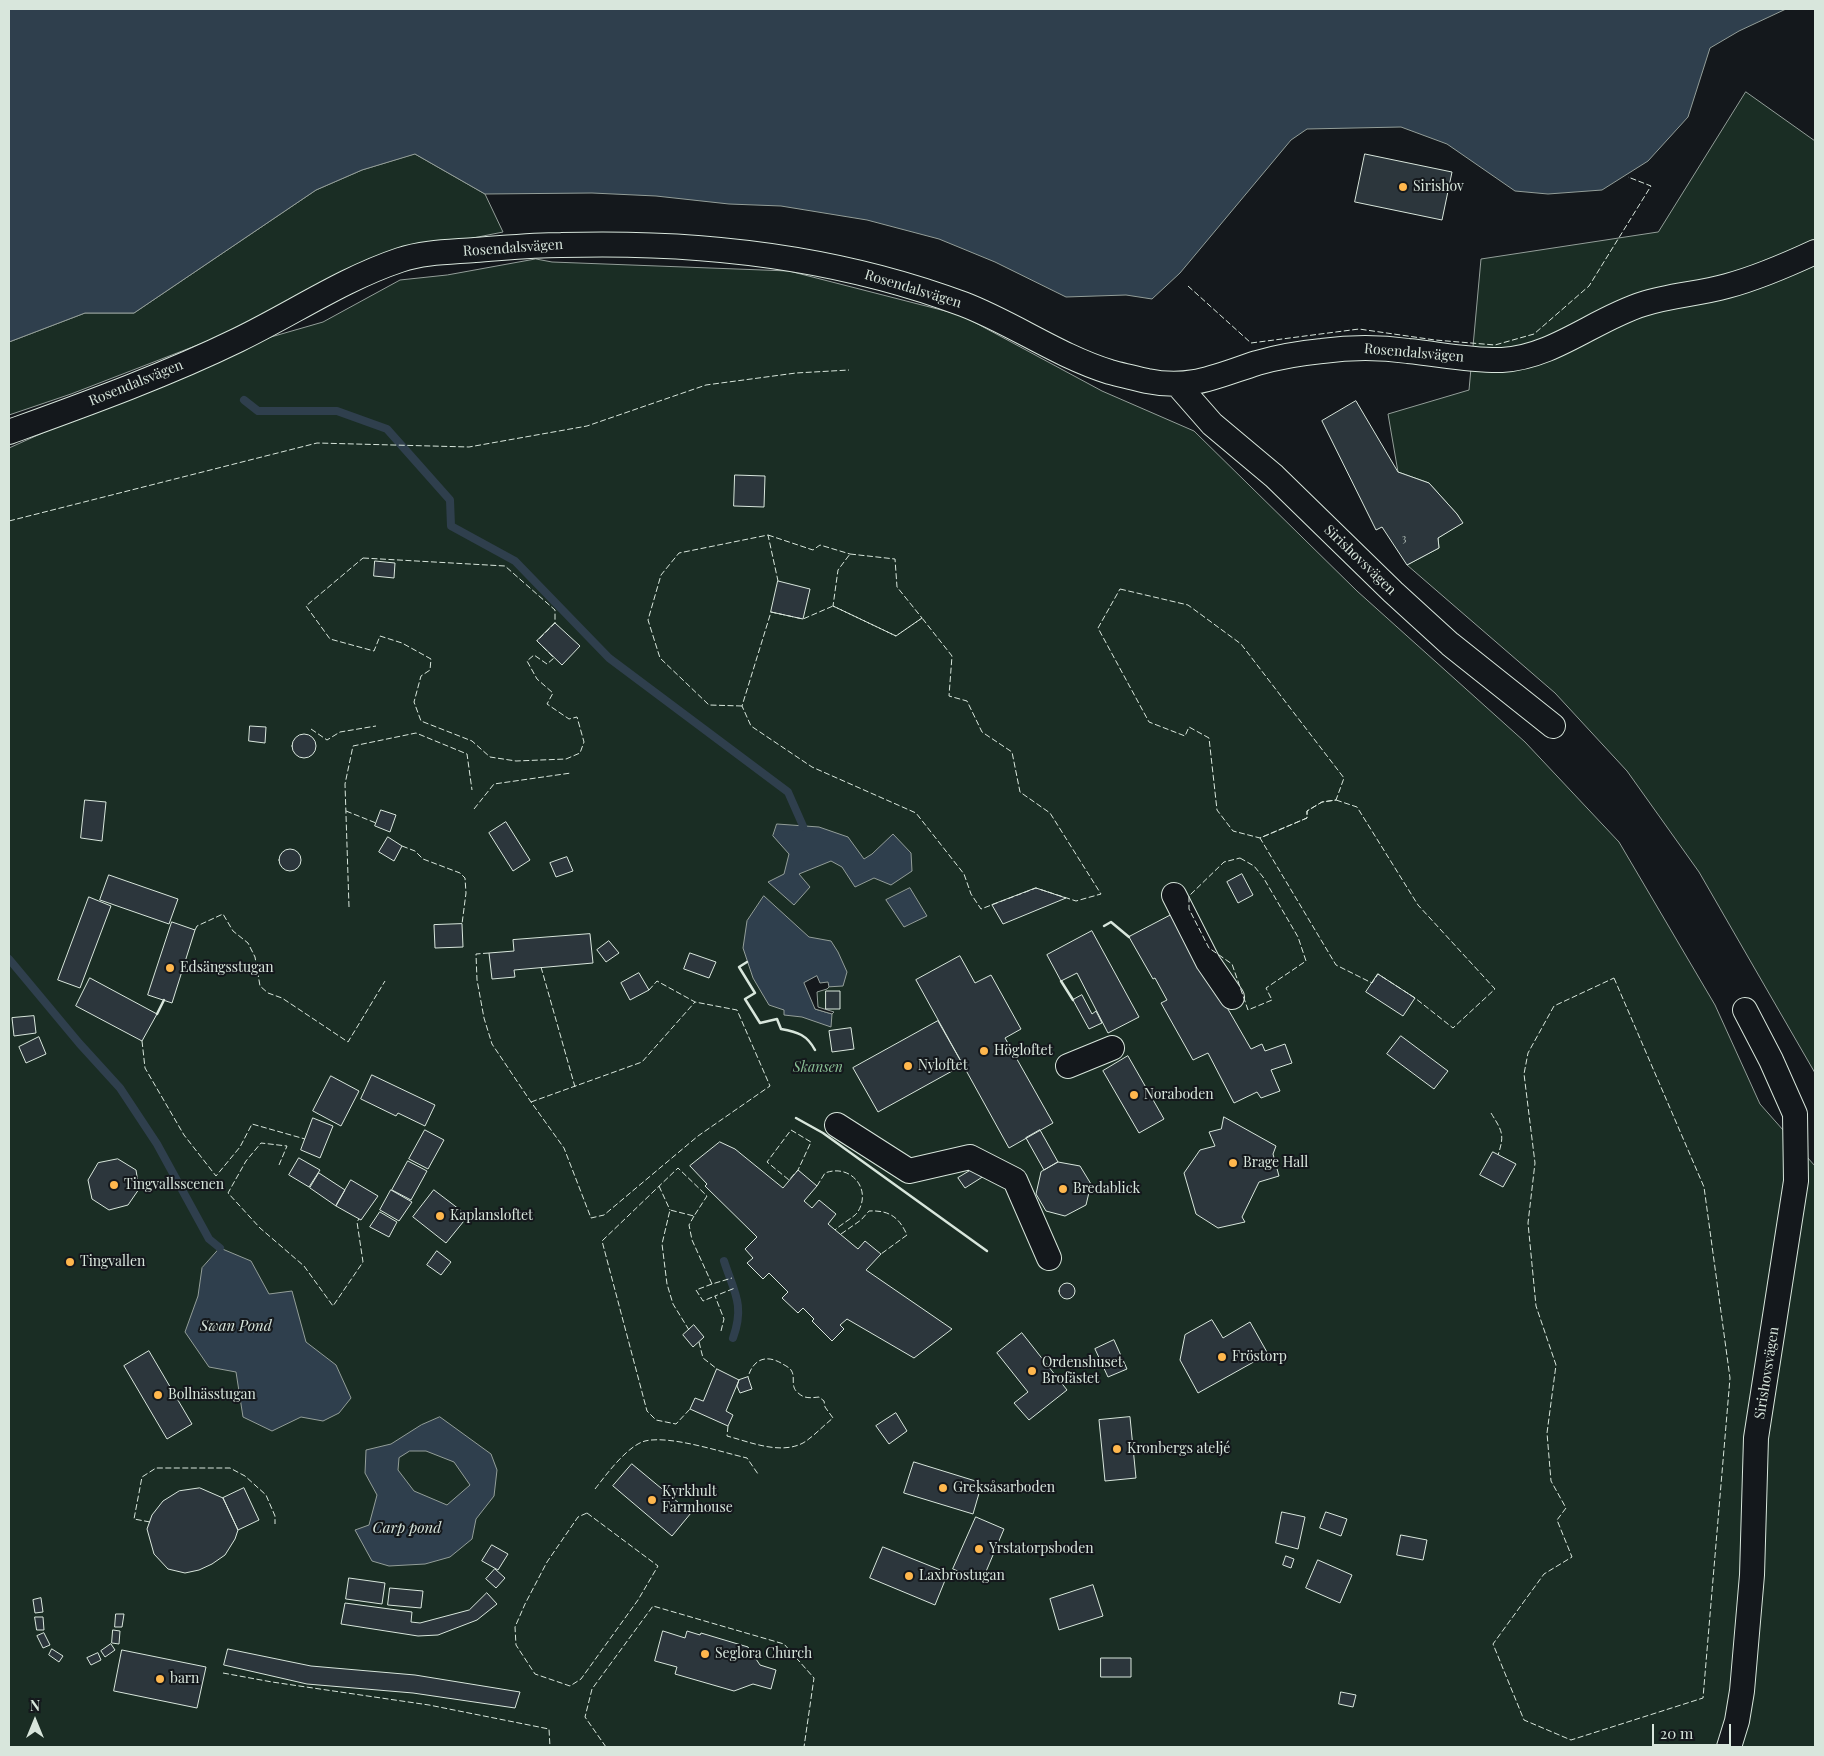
<!DOCTYPE html>
<meta charset="utf-8">
<style>
body{margin:0}
#map{position:relative;width:1824px;height:1756px;overflow:hidden;background:#14181c;font-family:"Playfair Display",serif}
canvas{display:block}
.frame{position:absolute;inset:0;border:10px solid #d8e6dc;pointer-events:none}
.north{position:absolute;left:10px;top:1696px;width:50px;height:50px;-webkit-text-stroke:4px #14181c;paint-order:stroke;rotate:0deg;font-size:14px;font-weight:700;line-height:20px;text-align:center;color:#d8e6dc}
.north::after{content:'';display:block;margin:auto;width:18px;height:22px;background:#d8e6dc;clip-path:polygon(50% 0,100% 100%,50% 72%,0 100%)}
.scale{position:absolute;left:1652px;top:1724px;width:79px;height:22px;box-sizing:border-box;border:2px solid #d8e6dc;border-top:0;padding-left:6px;font-size:15px;line-height:18px;white-space:nowrap;color:#d8e6dc;-webkit-text-stroke:4px #14181c;paint-order:stroke}
</style>
<div id="map">
<canvas width="1824" height="1756"></canvas>
<div class="frame"></div>
<div class="north">N</div>
<div class="scale">20 m</div>
</div>
<script>
const context = document.querySelector('canvas').getContext('2d');
context.lineJoin = 'round';
function paint(path, color) { context.fillStyle = color; context.fill(path, 'evenodd'); }
function stroke(path, color, width, dash) { context.strokeStyle = color; context.lineWidth = width; context.lineCap = dash ? 'butt' : 'round'; context.setLineDash(dash || []); context.stroke(path); }
function drawText(font, color, halo, rows, align = 'center') {
  context.font = font + ' "Playfair Display",serif'; context.lineWidth = 4; context.setLineDash([]); context.textBaseline = 'middle'; context.strokeStyle = halo; context.fillStyle = color; for (const [text, x, y, turn = 0] of rows) {
    context.save(); context.translate(x, y); context.rotate((+turn || 0) * Math.PI / 180); context.textAlign = isNaN(turn) ? turn : align; if (halo) context.strokeText(text, 0, 0); context.fillText(text, 0, 0); context.restore();
  }
}
const green = new Path2D(`
 M1746,92L1815,141V1073L1699,872L1627,771L1555,693L1407,565L1439,548L1438,538L1462,523L1457,514L1429,483L1398,472L1388,414L1469,390L1481,259L1658,232Z
 M415,154L485,194L503,232L413,250L359,270L208,341L71,394L9,415V342L85,313H134L316,190L362,170Z
 M536,259L552,262L789,271L961,315L1102,391L1194,431L1357,591L1525,742L1619,842L1715,1005L1760,1104L1815,1166V1747H9V448L58,426L115,405L141,386L257,341L323,322L400,280L447,275Z`);
paint(green, '#1a2d24');
stroke(green, '#939e99', 1);
const water = new Path2D(`
 M9,9H1786L1739,31L1710,48L1688,117L1648,161L1602,190L1548,194L1515,191L1447,144L1401,127L1307,129L1291,140L1180,273L1152,299L1126,295L1066,297L995,262L939,239L867,220L781,206L729,204L656,196L592,193L485,194L415,154L362,170L316,190L134,313H85L9,342Z
 M777,824L819,827L848,837L864,859L872,854L893,834L911,853L912,871L891,885L874,878L855,887L842,867L831,861L799,874L810,887L794,905L768,882L784,874L789,854L773,836Z
 M910,888L927,916L904,927L886,900Z
 M764,896L809,937L831,941L838,952L847,972L843,986L826,987L814,990L815,1009L832,1014L831,1027L802,1017L784,1015V1010L769,1005L763,995L753,978L743,948L747,921Z
 M220,1248L251,1261L269,1294L292,1291L306,1342L336,1365L351,1398L339,1413L323,1421L301,1417L272,1431L243,1417L236,1372L209,1367L185,1332L198,1296L202,1268Z
 M440,1417L491,1454L497,1470L494,1496L476,1519L472,1539L450,1557L425,1564L389,1566L372,1561L355,1530L369,1525L377,1495L365,1473L366,1450L391,1444L421,1425ZM410,1451H426L454,1462L470,1485L447,1505L414,1491L398,1470L399,1458Z`);
paint(water, '#2f3f4d');
stroke(water, '#939e99', 1);
const pier = new Path2D(`
 M817,976L820,983L828,982L829,987L827,989L817,992L818,1007L834,1012L832,1014L815,1009L804,983Z`);
paint(pier, '#14181c');
stroke(pier, '#939e99', 1);
stroke(new Path2D(`
 M244,400L258,411H337L387,429L450,500L451,526L515,561L609,658L788,792L803,826
 M9,959L79,1043L120,1088L157,1144L209,1239L220,1248
 M724,1261C734,1292 745,1305 733,1338`), '#2f3f4d', 8);
const building = new Path2D(`
 M1365,154L1452,172L1442,220L1355,202Z
 M1356,401L1398,472L1429,483L1457,514L1463,523L1438,538L1439,548L1407,565L1382,527L1376,530L1322,421Z
 M735,475L765,476L764,507L734,506Z
 M375,561L395,563L394,578L374,576Z
 M778,581L810,589L803,619L771,612Z
 M555,623L580,646L562,665L537,641Z
 M250,726L266,727L265,743L249,741Z
 M292 746a12 12 0 1 1 24 0a12 12 0 1 1-24 0Z
 M85,800L106,802L102,841L81,838Z
 M381,810L396,815L390,832L375,826Z
 M506,822L530,860L513,871L489,833Z
 M388,837L402,846L394,861L379,852Z
 M279 860a11 11 0 1 1 22 0a11 11 0 1 1-22 0Z
 M567,857L573,871L556,877L550,863Z
 M1242,874L1253,895L1238,903L1227,882Z
 M109,875L178,899L169,924L100,900Z
 M1036,888L1066,898L1003,924L992,905Z
 M89,897L111,906L80,988L58,980Z
 M1173,914L1251,1049L1262,1044L1265,1051L1285,1044L1292,1063L1271,1070L1280,1091L1261,1098L1257,1092L1234,1103L1208,1053L1193,1060L1161,1003L1167,1000L1155,978L1153,979L1129,937Z
 M172,922L195,930L172,1003L148,995Z
 M462,924L463,947L435,948L434,925Z
 M1092,931L1139,1017L1108,1033L1077,973L1061,981L1047,955Z
 M590,934L593,963L514,970L515,977L492,979L489,953L514,951L513,940Z
 M609,941L619,953L606,962L597,950Z
 M690,953L716,962L709,978L684,969Z
 M960,956L975,983L991,975L1021,1029L1005,1038L1053,1123L1009,1148L916,980Z
 M639,973L649,990L630,1000L621,983Z
 M1378,974L1415,998L1403,1016L1366,992Z
 M90,978L157,1014L142,1041L76,1006Z
 M826,991H840V1009H826Z
 M1082,995L1092,1014L1096,1011L1102,1023L1089,1029L1073,1000Z
 M34,1016L36,1033L14,1036L12,1018Z
 M938,1021L963,1065L878,1112L853,1068Z
 M851,1028L854,1049L832,1052L829,1031Z
 M1401,1036L1448,1071L1434,1089L1387,1054Z
 M39,1037L46,1054L26,1063L19,1047Z
 M1128,1056L1164,1119L1139,1133L1103,1071Z
 M372,1075L435,1105L425,1126L398,1113L396,1116L361,1099Z
 M331,1076L359,1091L341,1126L313,1111Z
 M1224,1117L1276,1146L1273,1154L1279,1176L1259,1182L1242,1217L1245,1222L1218,1228L1196,1214L1184,1173L1200,1150L1215,1146L1209,1132L1221,1129Z
 M313,1118L333,1126L320,1158L301,1150Z
 M425,1130L444,1140L428,1169L409,1159Z
 M1040,1130L1058,1162L1044,1170L1026,1138Z
 M720,1142L735,1149L783,1188L798,1170L817,1186L804,1201L812,1208L819,1200L836,1214L828,1224L858,1249L865,1241L881,1254L866,1270L952,1329L914,1358L847,1319L840,1325L844,1329L832,1341L812,1321L814,1319L803,1308L798,1313L782,1298L788,1292L769,1273L763,1279L747,1263L753,1258L745,1249L757,1237L705,1186L707,1184L690,1166Z
 M1493,1152L1516,1164L1503,1187L1480,1175Z
 M299,1158L320,1170L309,1187L289,1175Z
 M118,1159L136,1170L139,1189L128,1205L109,1210L92,1199L88,1180L98,1163Z
 M408,1161L427,1171L411,1200L392,1190Z
 M1058,1162L1080,1166L1091,1184L1086,1205L1065,1216L1046,1211L1036,1194L1041,1172Z
 M978,1166L984,1176L965,1188L958,1178Z
 M319,1173L345,1190L336,1206L310,1188Z
 M351,1180L378,1196L361,1220L336,1206Z
 M391,1190L412,1202L399,1221L380,1210Z
 M434,1190L468,1216L446,1243L413,1217Z
 M380,1212L397,1222L389,1237L370,1227Z
 M437,1251L451,1262L441,1275L427,1265Z
 M1059 1291a8 8 0 1 1 16 0a8 8 0 1 1-16 0Z
 M1212,1320L1223,1338L1250,1322L1268,1354L1198,1393L1180,1360L1185,1335Z
 M694,1325L704,1337L693,1347L683,1335Z
 M1022,1333L1067,1390L1029,1420L1014,1403L1028,1392L997,1353Z
 M1114,1340L1127,1369L1108,1377L1095,1349Z
 M149,1351L192,1424L167,1439L124,1366Z
 M717,1369L739,1380L726,1411L733,1415L728,1426L690,1409L695,1398L703,1401Z
 M748,1377L752,1389L740,1393L737,1386L739,1380Z
 M896,1413L907,1431L889,1444L876,1426Z
 M1130,1417L1136,1478L1105,1481L1099,1420Z
 M914,1462L982,1483L973,1514L904,1493Z
 M632,1464L691,1513L672,1536L613,1486Z
 M200,1488L223,1498L238,1530L235,1539L225,1555L212,1564L199,1570L185,1573L168,1569L154,1554L147,1529L152,1515L163,1501L179,1491Z
 M244,1488L259,1520L238,1530L223,1498Z
 M1282,1512L1305,1517L1298,1549L1276,1543Z
 M1326,1512L1347,1519L1341,1536L1320,1528Z
 M976,1517L1004,1529L982,1581L953,1569Z
 M1401,1535L1427,1540L1423,1560L1397,1555Z
 M492,1545L508,1554L498,1570L482,1561Z
 M883,1547L948,1573L935,1605L870,1578Z
 M1286,1556L1294,1559L1291,1568L1283,1565Z
 M1318,1560L1352,1575L1340,1603L1306,1588Z
 M495,1569L505,1578L496,1588L486,1579Z
 M349,1578L385,1583L382,1604L346,1599Z
 M1093,1585L1103,1616L1059,1630L1050,1599Z
 M390,1588L423,1591L421,1608L388,1605Z
 M487,1593L497,1604L477,1620L438,1635L418,1636L341,1624L345,1603L412,1612L411,1622L420,1623L469,1610Z
 M41,1598L43,1612L35,1613L33,1600Z
 M116,1614H124L122,1627H115Z
 M35,1617H43L44,1630H37Z
 M113,1630L120,1631L119,1644L112,1643Z
 M663,1631L685,1638L687,1631L700,1635L701,1633L748,1647L760,1665L776,1670L771,1689L753,1684L734,1691L675,1674L677,1667L655,1661Z
 M44,1633L50,1645L43,1648L37,1636Z
 M111,1644L115,1650L105,1657L101,1651Z
 M52,1649L63,1656L59,1662L49,1655Z
 M228,1649L311,1666L415,1675L520,1692L515,1708L413,1693L307,1684L224,1665Z
 M122,1650L206,1667L197,1708L114,1691Z
 M98,1653L101,1660L91,1665L87,1658Z
 M1101,1658H1131V1677H1101Z
 M1341,1692L1356,1695L1353,1707L1339,1704Z`);
paint(building, '#2c363c');
stroke(building, '#d8e6dc', 1);
const street = new Path2D(`
 M1177,384L1212,424L1274,476L1393,592L1450,644L1553,726
 M9,432C86,404 164,376 238,340C292,314 343,279 400,260C424,252 451,252 475,250C504,248 532,245 561,245C697,241 835,256 963,304C1013,323 1058,356 1110,372C1121,375 1134,378 1147,381C1191,390 1216,376 1257,363C1278,357 1301,353 1322,351C1351,347 1380,347 1408,351C1439,354 1471,361 1502,360C1554,357 1595,319 1643,304C1670,295 1699,294 1727,286C1757,278 1787,265 1815,252
 M1174,895L1208,962L1232,997
 M1068,1066L1112,1048
 M837,1125L909,1171L970,1157L1015,1180L1049,1258
 M1729,1747L1737,1721L1742,1691L1752,1575L1756,1438L1796,1181L1795,1114L1771,1060L1745,1010`);
stroke(street, '#d8e6dc', 26);
stroke(street, '#14181c', 24);
stroke(new Path2D(`
 M1188,286L1251,343L1359,329L1435,340L1495,345L1534,334L1589,286L1651,186L1628,177
 M9,521L317,443L469,447L587,426L706,385L796,373L849,370
 M768,535L813,550L820,545L850,554
 M850,554L895,559L897,587L922,618L896,636L833,606L838,570Z
 M363,558L505,566L555,610V623L537,641L554,658L547,664L534,655L527,661L537,679L553,693L547,704L569,719L577,717L584,742L580,753L566,759L516,761L490,757L472,741L421,721L414,702L421,676L430,670L431,659L402,643L380,636L374,651L330,639L306,606Z
 M1120,589L1188,605L1241,644L1344,778L1336,800L1322,802L1307,811V818L1260,838L1233,831L1217,810L1209,738L1189,727L1185,736L1149,722L1098,628Z
 M833,606L896,636L922,618L952,656L949,696L967,701L982,732L1012,752L1020,792L1050,813L1101,894L1076,901L1036,888L981,909L971,894L964,874L916,813L812,767L751,726L742,706L771,612L803,619Z
 M742,706L709,705L660,658L648,620L661,575L679,553L768,535L778,581
 M311,729L327,740L340,732L376,726
 M1336,800L1357,807L1418,905L1495,989L1453,1028L1415,998L1378,974L1372,983L1336,965L1260,838L1307,818V811L1322,802Z
 M474,809L494,784L571,773
 M346,811L376,823
 M402,846L415,851L423,859L460,873L465,878L466,893L462,924
 M1240,858L1254,866L1263,877L1298,937L1306,961L1266,988L1272,1000L1248,1010L1232,964L1209,948L1189,909V896L1224,862Z
 M349,907L345,784L353,746L416,733L467,754L472,790
 M195,930L197,926L223,914L233,931L248,943L255,957L260,986L268,993L282,998L348,1042L385,981
 M489,953L476,954L477,980L484,1018L492,1044L531,1102L564,1148L591,1218L604,1215L698,1136L770,1086L737,1010L695,1002L657,981L649,990
 M541,967L575,1087
 M1614,978L1704,1187L1730,1378L1703,1698L1571,1740L1524,1720L1493,1644L1544,1574L1572,1557L1557,1520L1566,1508L1551,1481L1547,1433L1556,1365L1536,1306L1528,1223L1535,1163L1524,1074L1528,1053L1554,1006Z
 M142,1041L145,1068L184,1135L216,1176L240,1147L252,1124L305,1139
 M531,1102L642,1062L695,1002
 M1491,1113C1502,1131 1505,1134 1498,1155
 M791,1130L811,1142L798,1170L789,1180L767,1162Z
 M279,1165L287,1146L261,1143L246,1161L228,1193L260,1228L304,1266L333,1306L363,1262L357,1222L359,1219
 M659,1186L670,1210
 M817,1186L825,1173C851,1163 873,1190 857,1213C854,1217 840,1225 835,1230
 M694,1216L689,1225L692,1240L712,1284L732,1278
 M841,1234L861,1220L869,1211C889,1210 899,1217 907,1235L881,1254
 M712,1284L696,1290L703,1301L715,1296
 M689,1330L673,1304L667,1284L662,1244L670,1210L694,1216L707,1196L678,1168L602,1241L647,1411L656,1420L676,1424L690,1409
 M721,1331L724,1319L715,1296L735,1288
 M699,1342L703,1358L717,1369
 M728,1426L727,1436C750,1442 780,1455 803,1443C813,1437 823,1426 833,1418L825,1407L824,1401L819,1397C810,1398 804,1399 797,1392C790,1385 796,1377 791,1370C789,1367 784,1365 781,1363C765,1354 753,1360 748,1377
 M595,1489C606,1475 627,1446 645,1441C670,1435 721,1452 747,1458L758,1474
 M587,1513L658,1566L638,1600L581,1679L570,1686L535,1674L516,1645L515,1627L525,1604L547,1562L578,1517Z
 M150,1522L134,1519L142,1477L156,1468H230L245,1476L266,1495L275,1516V1524
 M223,1673L272,1682L429,1705L549,1729L550,1747
 M606,1747L585,1717L592,1689L653,1606L784,1644L814,1678L804,1747`), '#d8e6dc', 1, [6, 2.5]);
stroke(new Path2D(`
 M1104,926L1111,922L1129,937
 M747,962L739,967L755,993L745,999L760,1023L777,1019L781,1029C798,1032 807,1035 815,1050
 M1061,981L1073,1000
 M157,1014L164,1000
 M796,1118L823,1133L987,1251`), '#d8e6dc', 2.5);
for (const [x, y, r, color] of [
 [1403,187,5,"#ffb74d"],
 [170,968,5,"#ffb74d"],
 [984,1051,5,"#ffb74d"],
 [908,1066,5,"#ffb74d"],
 [1134,1095,5,"#ffb74d"],
 [1233,1163,5,"#ffb74d"],
 [114,1185,5,"#ffb74d"],
 [1063,1189,5,"#ffb74d"],
 [440,1216,5,"#ffb74d"],
 [70,1262,5,"#ffb74d"],
 [1222,1357,5,"#ffb74d"],
 [1032,1371,5,"#ffb74d"],
 [158,1395,5,"#ffb74d"],
 [1117,1449,5,"#ffb74d"],
 [943,1488,5,"#ffb74d"],
 [652,1500,5,"#ffb74d"],
 [979,1549,5,"#ffb74d"],
 [909,1576,5,"#ffb74d"],
 [705,1654,5,"#ffb74d"],
 [160,1679,5,"#ffb74d"]
]) { const dot = new Path2D(); dot.arc(x, y, r, 0, 2 * Math.PI); context.fillStyle = color; context.fill(dot); stroke(dot, '#14181c', 2); }
drawText('11px', '#adbab4', null, [
 ["3",1404,539]
]);
drawText('14px', '#d8e6dc', '#14181c', [
 ["Sirishov",1413,187],
 ["Edsängsstugan",180,968],
 ["Högloftet",994,1051],
 ["Nyloftet",918,1066],
 ["Noraboden",1144,1095],
 ["Brage Hall",1243,1163],
 ["Tingvallsscenen",124,1185],
 ["Bredablick",1073,1189],
 ["Kaplansloftet",450,1216],
 ["Tingvallen",80,1262],
 ["Fröstorp",1232,1357],
 ["Ordenshuset",1042,1363],
 ["Brofästet",1042,1379],
 ["Bollnässtugan",168,1395],
 ["Kronbergs ateljé",1127,1449],
 ["Greksåsarboden",953,1488],
 ["Kyrkhult",662,1492],
 ["Farmhouse",662,1508],
 ["Yrstatorpsboden",989,1549],
 ["Laxbrostugan",919,1576],
 ["Seglora Church",715,1654],
 ["barn",170,1679]
], 'left');
drawText('14px', '#d8e6dc', '#14181c', [
 ["Rosendalsvägen",513,248,-4],
 ["Rosendalsvägen",913,289,17],
 ["Rosendalsvägen",1414,353,5],
 ["Rosendalsvägen",136,383,-22],
 ["Sirishovsvägen",1360,560,44],
 ["Sirishovsvägen",1767,1373,-81]
]);
drawText('italic 14px', '#8ac095', '#14181c', [
 ["Skansen",818,1068]
]);
drawText('italic 15px', '#d8e6dc', '#14181c', [
 ["Swan Pond",236,1326],
 ["Carp pond",407,1528]
]);
</script>
